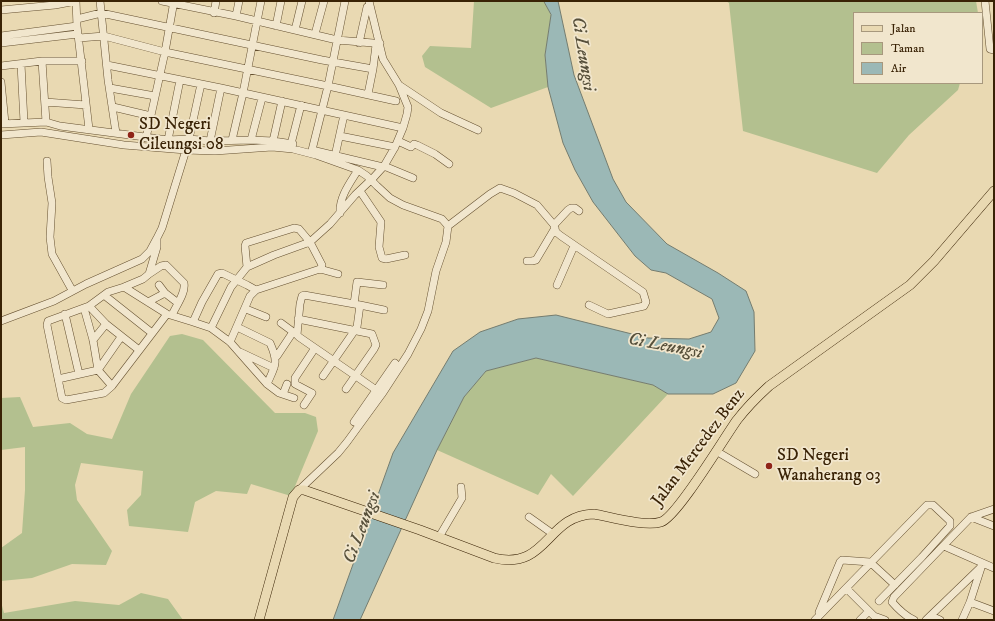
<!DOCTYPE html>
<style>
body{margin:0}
#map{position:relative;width:995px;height:621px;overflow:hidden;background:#e9d9b2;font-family:"IM FELL DW Pica",serif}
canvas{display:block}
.frame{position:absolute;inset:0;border:2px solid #392205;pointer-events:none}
.legend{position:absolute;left:853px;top:12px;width:130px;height:72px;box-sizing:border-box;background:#f1e6cd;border:1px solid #a7987d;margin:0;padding:5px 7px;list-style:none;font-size:12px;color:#392205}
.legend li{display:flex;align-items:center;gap:8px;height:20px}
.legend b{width:20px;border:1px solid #a7987d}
</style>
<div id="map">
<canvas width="995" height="621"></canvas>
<div class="frame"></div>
<ul class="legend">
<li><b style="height:5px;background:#e9d9b2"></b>Jalan</li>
<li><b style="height:11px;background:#b3c08f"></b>Taman</li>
<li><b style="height:11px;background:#9bb8b6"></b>Air</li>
</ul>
</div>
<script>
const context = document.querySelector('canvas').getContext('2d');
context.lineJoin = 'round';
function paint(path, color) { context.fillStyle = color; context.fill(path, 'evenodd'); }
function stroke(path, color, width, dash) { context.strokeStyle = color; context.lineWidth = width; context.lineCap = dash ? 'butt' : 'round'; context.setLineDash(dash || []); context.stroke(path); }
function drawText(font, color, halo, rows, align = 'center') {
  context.font = font + ' "IM FELL DW Pica",serif'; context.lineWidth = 3.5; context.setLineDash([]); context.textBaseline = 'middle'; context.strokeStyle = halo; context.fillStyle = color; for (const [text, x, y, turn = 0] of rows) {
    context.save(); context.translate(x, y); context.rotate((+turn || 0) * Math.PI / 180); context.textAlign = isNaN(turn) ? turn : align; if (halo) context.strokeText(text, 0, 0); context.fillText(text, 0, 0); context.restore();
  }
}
paint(new Path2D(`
 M474,1H544L551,15L545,55L548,87L491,108L425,67L422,56L430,46L471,48Z
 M726,1H976L978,13H854V83H960L958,90L909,135L877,173L743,131L729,3Z
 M182,334L203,340L275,413H305L316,417L318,431L291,496L251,484L247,494L216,491L195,502L188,532L129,526L127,510L141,495L143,471L81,463L75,485L77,500L112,551L106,565L72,564L32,578L1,581V548L22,533L25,490V447L1,450V398L20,397L33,427L70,423L87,434L112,439L131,394L170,336Z
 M536,358L653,385L668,394L573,496L551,474L538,495L437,450L464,397L486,371Z
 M141,593L168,599L183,620H1V602L4,613L75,601L119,605Z`), '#b3c08f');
const water = new Path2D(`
 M544,1H558L574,75L613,179L626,202L667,244L718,273L746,291L754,312L755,351L736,383L713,394H668L653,385L536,358L486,371L464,397L437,450L360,620H333L393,453L453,351L480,332L518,319L556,315L648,338L689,339L711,332L719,318L712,299L666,273L651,270L635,256L593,202L575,170L563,143L548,87L545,55L551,15Z`);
paint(water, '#9bb8b6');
stroke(water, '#747c6f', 1);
const minor = new Path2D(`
 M76,1L77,26L89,129
 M100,1L108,80L116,133
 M162,1L236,16L337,40L373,43L376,45L380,43
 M985,1L990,49L994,50
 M1,10L55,5L76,1
 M214,13L216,1
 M236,16L239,1
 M77,19L101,13L322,60L373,69
 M276,26L281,1
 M295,30L302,1
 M315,34L324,1
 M1,36L77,26
 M79,38L104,36L165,52L328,86L396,101
 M1,43L78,34
 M359,43L367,7
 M42,61L46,122
 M21,64L24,122
 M107,65L221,88L403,128
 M1,66L42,61H82
 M1,82L5,123
 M399,85L441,113L478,130
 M110,88L155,96
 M368,94L373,69L376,45
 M45,102L86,105
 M113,107L151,116
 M1,124L46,122L60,126L168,140L189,139L210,141L251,140L273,141L293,144
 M1,135L41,132L124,145L186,150L215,151L272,147L293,149L316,155L358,170L367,176L377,186L390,198L403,205L442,219L448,226L446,242L436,271L428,311L421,329L408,354L382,394L347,442L338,453L299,490
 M340,136L395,147
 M146,138L165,52L174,1
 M189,139L201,84
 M168,140L180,80
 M232,140L243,93L261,1
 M251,140L262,98
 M210,141L221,88
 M273,141L282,101
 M398,141L411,147L414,144L417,145L435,154L449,164
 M291,144L301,105
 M312,150L328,86L345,1
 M316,151L383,167
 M335,156L344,115
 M47,161L48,177L52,203L50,237L52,254L72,290
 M384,166L413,178
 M360,191L381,222L379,247L382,258L386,259L405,255
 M340,213C339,197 350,183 358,170
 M554,225L568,210L571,208H575L579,211
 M448,226L490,194L500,188L514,193L537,205L554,225L556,232L561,236L643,292L646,302L644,306L608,314L589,305
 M527,261H532L536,260L555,228
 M320,269L338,274
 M149,274L161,266L166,265L184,283C186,293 176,306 172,315
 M159,285L165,293
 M557,285L574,246
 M124,287L143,279L149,274L157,247V238L162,228L186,150
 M104,295L152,333
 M148,302L165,293L178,303
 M354,304L357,282L383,285
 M360,305L384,310
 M89,306L106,324L139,350
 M84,308L93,340L98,370L121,337
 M246,309L266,317
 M65,314L79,374
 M167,314L112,386L104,393L66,400L62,398L47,325L48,321L89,306L108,292L124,287L167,314L193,322
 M298,319L372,334L376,345L374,349L346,389
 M1,321L54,301L86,284L142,259L150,251L157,238
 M281,323L296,334
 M237,327L270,343C279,363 275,366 267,384
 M211,328L193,322L202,302L218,274L222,273L247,285L256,290L320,269L322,265L310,242L299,229L294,228L246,243L245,246L247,267
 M93,340L106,324
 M230,342L250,296L256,290
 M240,352L274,368
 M277,356L293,332
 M323,376L355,330L357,327L360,305L304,295L302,296L300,304L297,335L299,337C327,356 354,375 382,394
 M58,379L98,370L112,386
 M283,394L287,384
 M294,398L279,393L267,384L230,342L211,328L231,287L247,267L274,255L310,242L330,224L355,195L374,177L384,166L395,147L403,128L407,114L408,107L399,85L383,59L369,1
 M304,405L312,393L295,384V378L315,348
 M354,422L395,363
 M716,451L755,474
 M529,517L553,534
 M971,517L994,526
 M439,537L462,498L461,487
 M944,546L994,568
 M846,588L874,616L885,620
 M970,602L994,611
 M819,612L840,562L842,560L870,562L895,585
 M931,616L940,620
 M815,620L927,505H933L950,521V526L922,557L879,601
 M860,620L869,611
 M914,620C905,616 899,610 892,602L894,597L971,517L994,509
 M926,620L981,567
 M962,620L970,602L981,568`);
const major = new Path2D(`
 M259,620L293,497L299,490H304L420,530L494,558C548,571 546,515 594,514C611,517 645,527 661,522C677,517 724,438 737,420C747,407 757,397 769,386L910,285L934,261L994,191`);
stroke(minor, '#655030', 8);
stroke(major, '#392205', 10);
stroke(minor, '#f1e6cd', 7);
stroke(major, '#e9d9b2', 9);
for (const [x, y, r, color] of [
 [131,135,4,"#8f2418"],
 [769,466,4,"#8f2418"]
]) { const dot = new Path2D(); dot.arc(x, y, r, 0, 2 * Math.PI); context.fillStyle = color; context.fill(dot); stroke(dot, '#f1e6cd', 1.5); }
drawText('17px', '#392205', '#f1e6cd', [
 ["SD Negeri",139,125],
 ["Cileungsi 08",139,145],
 ["SD Negeri",777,456],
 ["Wanaherang 03",777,476]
], 'left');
drawText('17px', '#392205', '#f1e6cd', [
 ["Jalan Mercedez Benz",699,448,-53]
]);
drawText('italic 18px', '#564f3a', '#f1e6cd', [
 ["Ci Leungsi",582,54,81],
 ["Ci Leungsi",665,347,11],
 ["Ci Leungsi",363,528,-69]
]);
</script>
